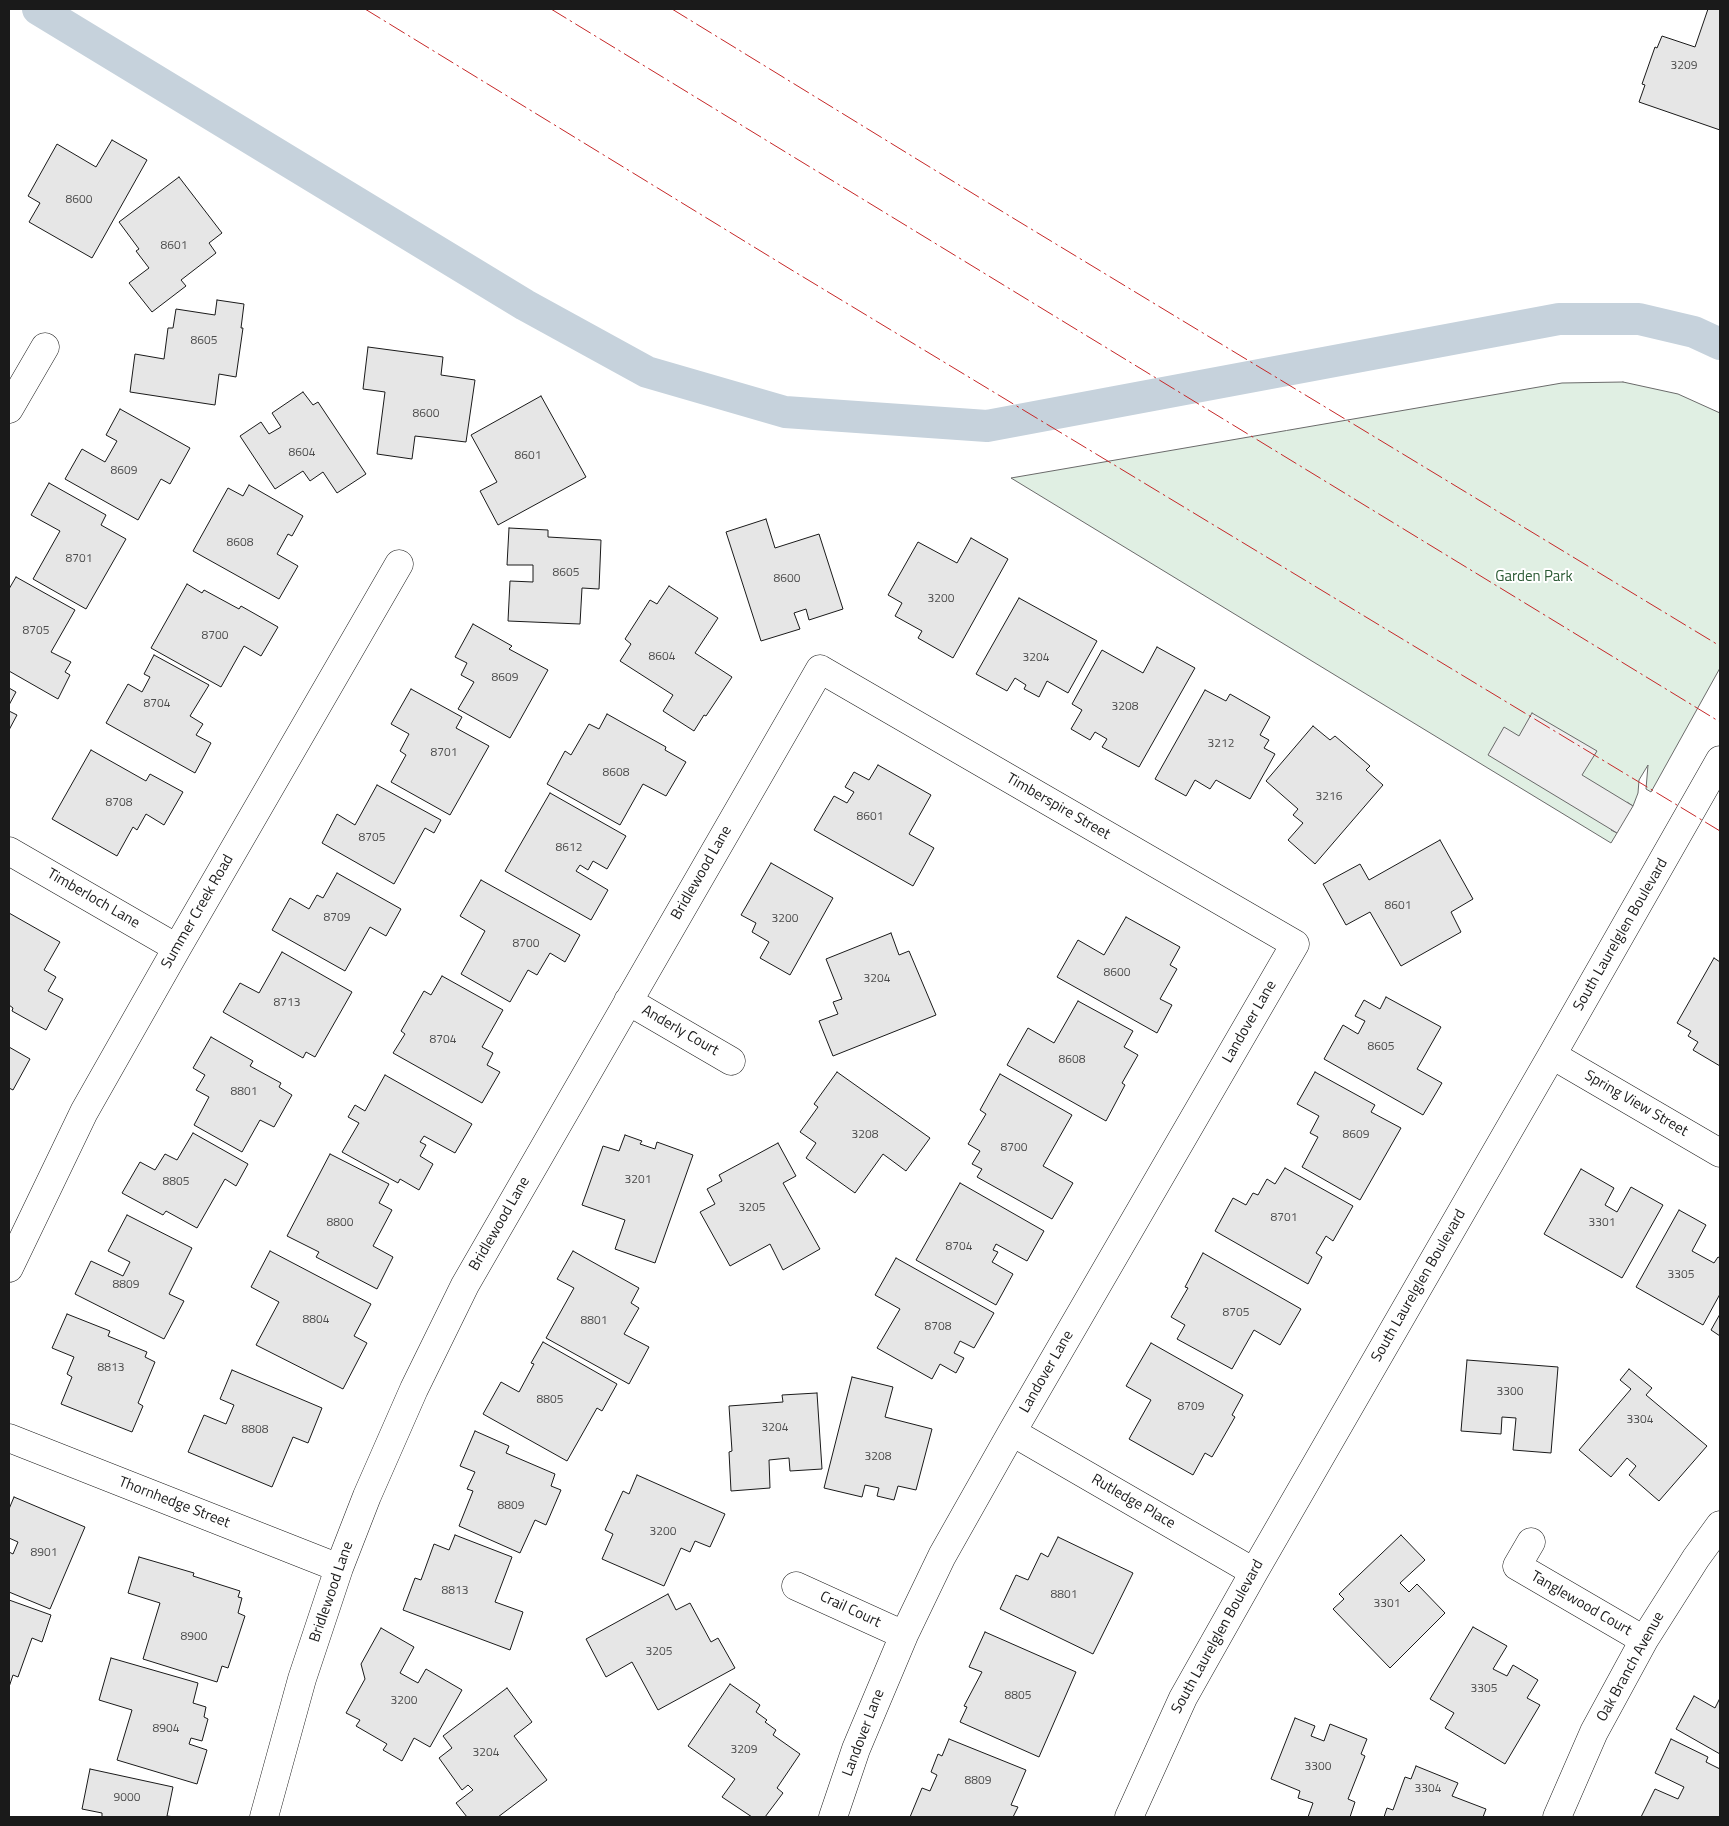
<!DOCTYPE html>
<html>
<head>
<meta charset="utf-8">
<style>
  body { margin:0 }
  #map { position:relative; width:1729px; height:1826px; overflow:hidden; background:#fff; font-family:"Titillium Web",sans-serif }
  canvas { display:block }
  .frame { position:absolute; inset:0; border:10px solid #1a1a1a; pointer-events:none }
</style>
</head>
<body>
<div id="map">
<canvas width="1729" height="1826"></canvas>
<div class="frame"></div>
</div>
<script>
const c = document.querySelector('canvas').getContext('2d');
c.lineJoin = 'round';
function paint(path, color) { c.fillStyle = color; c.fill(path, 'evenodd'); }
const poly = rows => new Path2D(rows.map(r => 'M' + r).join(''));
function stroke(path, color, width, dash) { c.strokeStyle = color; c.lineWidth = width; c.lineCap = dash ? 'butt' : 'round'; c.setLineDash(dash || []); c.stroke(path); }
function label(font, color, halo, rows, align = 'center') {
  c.font = font + ' "Titillium Web",sans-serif'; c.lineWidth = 4; c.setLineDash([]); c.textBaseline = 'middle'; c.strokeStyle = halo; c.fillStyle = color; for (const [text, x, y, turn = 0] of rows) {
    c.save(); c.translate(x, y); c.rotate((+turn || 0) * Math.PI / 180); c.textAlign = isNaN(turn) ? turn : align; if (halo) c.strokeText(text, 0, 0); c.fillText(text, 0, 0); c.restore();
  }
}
const green = poly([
  [1623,382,1678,394,1720,413,1720,668,1651,792,1646,789,1648,765,1639,780,1638,793,1633,806,1627,802,1611,830,1617,833,1611,843,1011,478,1562,383,1623,382]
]);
const parking = poly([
  [1532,713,1597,751,1582,775,1633,806,1617,833,1488,755,1504,727,1519,736,1532,713]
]);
const canal = poly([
  [38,9,525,305,647,372,785,412,987,426,1559,319,1639,319,1694,332,1720,344]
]);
const building = poly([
  [1708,9,1720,9,1720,130,1639,102,1645,85,1642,84,1655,47,1657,48,1662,36,1695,47,1708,9],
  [112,140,147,160,92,258,29,222,40,203,28,196,57,144,96,167,112,140],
  [179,177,222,233,209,243,216,253,181,280,186,286,152,312,129,283,149,268,136,251,139,249,119,222,179,177],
  [217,300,244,304,241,328,243,328,236,377,219,374,215,405,130,392,135,354,164,359,168,328,173,328,176,309,215,315,217,300],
  [368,347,443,357,441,375,475,380,466,442,415,436,412,459,377,454,385,392,363,389,368,347],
  [303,392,313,405,318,402,366,474,337,493,323,472,310,481,303,471,275,489,240,436,261,422,269,434,281,427,272,413,303,392],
  [541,396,586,477,498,525,480,491,497,482,471,435,541,396],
  [120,409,190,448,170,484,161,479,138,520,65,479,82,449,105,462,117,441,106,435,120,409],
  [49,483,106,515,101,525,126,539,86,609,33,579,60,531,31,515,49,483],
  [249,485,303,516,292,536,288,534,277,554,298,566,279,599,193,551,228,488,243,496,249,485],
  [766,519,775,548,819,534,843,609,809,620,806,609,794,613,800,629,761,641,726,532,766,519],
  [509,528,548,530,548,537,601,540,599,589,582,588,580,624,508,621,510,581,533,582,533,565,507,565,509,528],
  [971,538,1008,559,953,658,918,638,922,631,895,616,902,603,888,595,918,542,957,563,971,538],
  [16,577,75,610,51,652,71,662,65,672,70,675,58,699,9,671,9,589,16,577],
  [187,584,202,593,204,590,239,609,241,606,278,627,261,656,244,646,221,687,151,648,187,584],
  [669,586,718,618,695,653,732,677,706,716,704,715,694,731,663,711,673,695,620,661,631,644,625,639,650,600,657,604,669,586],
  [1019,598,1097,641,1068,693,1047,681,1039,697,1024,689,1026,685,1015,678,1007,691,976,674,1019,598],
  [473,624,512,646,509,649,548,670,510,738,458,709,474,682,461,675,467,663,455,657,473,624],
  [1157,647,1195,668,1139,767,1102,747,1107,739,1095,732,1090,740,1071,729,1082,710,1072,704,1102,650,1143,673,1157,647],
  [154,655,209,685,190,716,203,724,196,735,211,743,195,773,106,723,128,684,142,692,150,677,144,674,154,655],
  [9,688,16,692,9,705,9,688],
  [411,689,462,717,456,728,489,746,450,815,391,782,406,755,400,751,409,734,391,724,411,689],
  [1205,690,1226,701,1230,694,1270,717,1260,735,1269,740,1264,748,1275,754,1250,799,1216,780,1210,789,1195,780,1186,796,1155,779,1205,690],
  [9,711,17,715,9,730,9,711],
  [607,714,666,747,665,750,686,762,666,796,643,784,620,825,547,784,565,751,571,755,589,724,599,729,607,714],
  [1313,726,1330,740,1335,736,1370,766,1366,770,1383,785,1315,864,1288,840,1303,823,1293,815,1298,809,1266,781,1313,726],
  [91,750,146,781,150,774,183,792,164,825,146,814,137,830,133,827,117,856,52,819,91,750],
  [878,765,931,795,909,834,934,848,913,886,814,830,834,796,847,803,854,792,845,787,854,772,869,780,878,765],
  [377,785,441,820,434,833,425,828,394,884,322,843,337,814,355,825,377,785],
  [550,793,626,836,607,869,593,861,588,870,580,865,576,871,608,890,591,920,505,871,550,793],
  [1440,840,1473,899,1451,912,1461,932,1401,966,1370,912,1346,925,1323,884,1360,864,1369,880,1440,840],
  [771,863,833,898,790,975,760,958,769,942,752,932,756,923,741,915,771,863],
  [337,873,401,909,386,936,370,927,345,971,272,930,290,898,309,909,317,895,323,898,337,873],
  [481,880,580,935,565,962,550,953,537,975,528,970,510,1002,461,974,485,931,460,916,481,880],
  [9,913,60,942,44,970,56,977,48,991,63,999,46,1030,12,1011,13,1008,9,1005,9,913],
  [1126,917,1180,947,1170,965,1177,969,1160,999,1172,1005,1157,1033,1057,977,1078,940,1104,955,1126,917],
  [891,933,899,955,909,951,936,1015,833,1056,819,1021,838,1014,833,1002,842,999,826,959,891,933],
  [282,952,352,992,315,1057,306,1052,303,1058,223,1012,240,983,259,993,282,952],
  [1714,958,1720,962,1720,1066,1693,1050,1698,1042,1688,1036,1691,1031,1677,1023,1714,958],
  [442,976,503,1010,482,1047,493,1053,487,1065,500,1072,482,1103,393,1053,405,1034,401,1031,424,991,431,995,442,976],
  [1386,997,1441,1027,1417,1069,1442,1083,1423,1115,1324,1059,1343,1025,1358,1034,1365,1021,1355,1016,1364,1000,1380,1009,1386,997],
  [1078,1001,1133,1031,1124,1047,1138,1055,1122,1083,1125,1085,1106,1121,1007,1065,1028,1028,1054,1043,1078,1001],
  [211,1037,253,1061,250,1066,281,1083,279,1087,292,1095,274,1127,260,1120,242,1152,194,1125,209,1097,196,1090,205,1075,193,1068,211,1037],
  [9,1047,30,1059,13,1090,9,1088,9,1047],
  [837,1072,930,1138,906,1171,883,1154,855,1193,806,1158,816,1143,800,1132,818,1107,814,1104,837,1072],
  [1315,1072,1375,1105,1371,1112,1401,1128,1360,1200,1302,1167,1318,1137,1310,1133,1319,1116,1297,1104,1315,1072],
  [1000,1074,1072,1115,1043,1166,1073,1183,1052,1219,977,1177,982,1169,972,1164,980,1151,968,1144,986,1114,980,1110,1000,1074],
  [385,1075,472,1124,455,1153,424,1136,420,1142,426,1145,420,1156,433,1164,419,1190,400,1179,398,1183,342,1152,359,1123,348,1117,355,1105,365,1111,385,1075],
  [193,1133,248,1164,236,1186,225,1179,197,1228,166,1211,163,1215,122,1193,140,1162,155,1170,165,1154,177,1160,193,1133],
  [625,1135,642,1141,640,1144,655,1149,657,1142,693,1155,655,1263,615,1249,625,1220,582,1205,603,1146,619,1151,625,1135],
  [778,1143,796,1176,783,1183,820,1249,783,1270,770,1244,730,1266,700,1212,715,1204,707,1189,722,1181,719,1175,778,1143],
  [330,1154,389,1184,379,1203,392,1210,373,1246,393,1257,377,1289,316,1257,319,1252,287,1236,330,1154],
  [1285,1168,1353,1206,1333,1241,1326,1236,1316,1253,1322,1257,1308,1284,1215,1231,1233,1198,1246,1205,1253,1193,1258,1195,1267,1179,1275,1184,1285,1168],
  [1581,1169,1614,1188,1605,1205,1617,1212,1631,1187,1663,1205,1622,1278,1544,1234,1581,1169],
  [960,1183,1044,1231,1027,1261,996,1244,993,1250,998,1252,992,1262,1013,1274,996,1305,916,1260,960,1183],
  [1679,1210,1706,1225,1692,1251,1714,1263,1718,1257,1720,1258,1720,1294,1703,1325,1636,1287,1679,1210],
  [127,1215,192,1248,169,1294,184,1301,164,1339,75,1294,91,1261,123,1276,130,1262,108,1251,127,1215],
  [270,1251,371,1304,354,1336,367,1343,343,1389,256,1345,279,1302,251,1287,270,1251],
  [573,1251,639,1288,631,1303,639,1308,624,1334,649,1347,629,1384,546,1338,574,1288,557,1279,573,1251],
  [1203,1253,1301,1309,1280,1345,1254,1330,1232,1369,1177,1339,1185,1325,1171,1317,1188,1288,1185,1287,1203,1253],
  [896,1258,994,1313,974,1348,960,1341,954,1353,964,1358,956,1373,940,1364,932,1379,877,1348,900,1309,875,1295,896,1258],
  [67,1314,110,1331,108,1336,147,1352,145,1357,155,1362,138,1403,143,1406,132,1432,61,1404,72,1377,67,1374,74,1357,52,1348,67,1314],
  [1720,1314,1720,1336,1711,1330,1720,1314],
  [543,1342,617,1384,602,1411,597,1408,567,1461,483,1414,501,1382,519,1392,534,1364,531,1363,543,1342],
  [1151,1343,1243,1395,1232,1415,1235,1417,1212,1457,1205,1453,1193,1475,1129,1439,1151,1400,1126,1386,1151,1343],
  [1467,1360,1558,1367,1551,1453,1513,1450,1516,1418,1502,1417,1501,1434,1461,1431,1467,1360],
  [1629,1369,1652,1388,1646,1395,1707,1446,1659,1501,1629,1475,1636,1466,1627,1458,1611,1477,1579,1450,1631,1389,1620,1380,1629,1369],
  [232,1370,322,1408,308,1443,293,1437,272,1487,188,1452,204,1415,226,1424,234,1405,220,1399,232,1370],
  [852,1377,893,1387,885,1417,932,1429,916,1490,898,1486,894,1500,877,1496,879,1488,865,1485,862,1497,824,1488,852,1377],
  [817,1393,822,1469,790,1471,789,1458,769,1460,770,1488,731,1491,729,1452,732,1451,729,1406,783,1402,782,1395,817,1393],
  [475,1431,509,1446,506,1453,555,1474,551,1486,561,1490,546,1525,535,1520,520,1553,459,1526,473,1491,467,1489,475,1472,460,1466,475,1431],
  [637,1475,725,1514,710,1547,695,1541,690,1552,681,1548,664,1586,602,1559,613,1534,605,1530,623,1491,629,1494,637,1475],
  [14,1497,85,1527,50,1609,9,1592,9,1552,13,1554,18,1542,9,1538,9,1509,14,1497],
  [455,1535,512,1557,495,1602,523,1612,510,1650,403,1610,415,1578,421,1580,434,1544,449,1550,455,1535],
  [1401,1535,1425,1560,1400,1583,1409,1592,1417,1584,1445,1613,1390,1668,1333,1609,1344,1599,1339,1594,1401,1535],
  [1058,1537,1133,1573,1093,1654,1000,1609,1016,1575,1028,1580,1041,1553,1048,1557,1058,1537],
  [139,1557,194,1573,193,1576,240,1591,238,1597,242,1598,238,1613,245,1616,228,1668,222,1666,217,1682,143,1659,160,1603,128,1593,139,1557],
  [668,1594,676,1610,690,1603,711,1642,718,1638,735,1668,658,1710,632,1662,606,1677,586,1639,668,1594],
  [9,1600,51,1615,42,1642,32,1638,18,1677,13,1675,9,1687,9,1600],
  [1473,1627,1507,1646,1493,1669,1507,1676,1513,1665,1538,1680,1527,1698,1540,1705,1505,1764,1445,1728,1454,1713,1430,1699,1473,1627],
  [381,1628,414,1647,400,1673,418,1683,426,1669,462,1690,430,1747,414,1738,402,1761,383,1750,387,1744,356,1726,360,1720,346,1713,365,1679,361,1664,381,1628],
  [985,1632,1076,1672,1039,1757,960,1722,967,1707,964,1706,982,1672,969,1667,985,1632],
  [111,1658,198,1683,193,1703,206,1707,204,1717,208,1719,202,1741,191,1738,189,1744,207,1750,197,1784,117,1760,132,1710,99,1700,111,1658],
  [730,1684,760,1705,756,1712,767,1720,765,1722,776,1730,773,1735,800,1754,777,1788,783,1793,765,1817,752,1817,722,1797,735,1779,688,1746,730,1684],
  [507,1688,532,1722,514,1736,547,1780,498,1817,467,1817,456,1803,473,1790,468,1785,462,1790,439,1758,452,1748,443,1736,507,1688],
  [1694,1696,1715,1708,1720,1698,1720,1754,1676,1729,1694,1696],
  [1295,1718,1315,1726,1311,1736,1324,1741,1330,1724,1367,1739,1361,1754,1365,1756,1348,1799,1355,1802,1350,1817,1308,1817,1313,1803,1298,1798,1300,1791,1271,1779,1295,1718],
  [949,1739,1026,1770,1011,1805,1018,1807,1013,1817,910,1817,922,1788,930,1791,937,1775,931,1772,938,1754,942,1756,949,1739],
  [1671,1739,1708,1757,1706,1762,1720,1769,1720,1817,1641,1817,1655,1789,1678,1799,1684,1787,1655,1773,1671,1739],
  [1416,1766,1458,1783,1452,1796,1486,1809,1483,1817,1384,1817,1387,1808,1393,1810,1405,1777,1411,1779,1416,1766],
  [90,1769,173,1787,167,1816,175,1817,102,1817,102,1813,82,1809,90,1769]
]);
const minor = poly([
  [9,409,45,347],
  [9,851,177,948],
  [628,1001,731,1061],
  [1552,1055,1720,1153],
  [9,1268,84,1112,177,948,399,564],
  [1012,1432,1254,1572],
  [9,1438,339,1568],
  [1531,1542,1517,1566,1644,1640],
  [796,1586,904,1635],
  [264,1817,302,1679,339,1568,367,1496,414,1389,465,1285,820,669,1295,944,1012,1432,942,1556,904,1635,856,1749,833,1817],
  [1129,1817,1183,1698,1254,1572,1552,1055,1720,760],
  [1557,1817,1594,1732,1644,1640,1696,1558,1720,1525]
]);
const power = poly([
  [365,9,790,269,1720,831],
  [551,9,1720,722],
  [672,9,1008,215,1720,646]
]);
const numberNames = [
  ["3209",1684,66],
  ["8600",79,200],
  ["8601",174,246],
  ["8605",204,341],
  ["8600",426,414],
  ["8604",302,453],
  ["8601",528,456],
  ["8609",124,471],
  ["8608",240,543],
  ["8701",79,559],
  ["8605",566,573],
  ["8600",787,579],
  ["3200",941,599],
  ["8705",36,631],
  ["8700",215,636],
  ["8604",662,657],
  ["3204",1036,658],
  ["8609",505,678],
  ["8704",157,704],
  ["3208",1125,707],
  ["3212",1221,744],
  ["8701",444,753],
  ["8608",616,773],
  ["3216",1329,797],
  ["8708",119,803],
  ["8601",870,817],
  ["8705",372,838],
  ["8612",569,848],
  ["8601",1398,906],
  ["8709",337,918],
  ["3200",785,919],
  ["8700",526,944],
  ["8600",1117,973],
  ["3204",877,979],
  ["8713",287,1003],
  ["8704",443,1040],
  ["8605",1381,1047],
  ["8608",1072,1060],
  ["8801",244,1092],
  ["3208",865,1135],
  ["8609",1356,1135],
  ["8700",1014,1148],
  ["3201",638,1180],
  ["8805",176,1182],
  ["3205",752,1208],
  ["8701",1284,1218],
  ["8800",340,1223],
  ["3301",1602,1223],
  ["8704",959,1247],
  ["3305",1681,1275],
  ["8809",126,1285],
  ["8705",1236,1313],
  ["8804",316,1320],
  ["8801",594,1321],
  ["8708",938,1327],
  ["8813",111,1368],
  ["3300",1510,1392],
  ["8805",550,1400],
  ["8709",1191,1407],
  ["3304",1640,1420],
  ["3204",775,1428],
  ["8808",255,1430],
  ["3208",878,1457],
  ["8809",511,1506],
  ["3200",663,1532],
  ["8901",44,1553],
  ["8813",455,1591],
  ["8801",1064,1595],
  ["3301",1387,1604],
  ["8900",194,1637],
  ["3205",659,1652],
  ["3305",1484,1689],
  ["8805",1018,1696],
  ["3200",404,1701],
  ["8904",166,1729],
  ["3209",744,1750],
  ["3204",486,1753],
  ["3300",1318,1767],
  ["8809",978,1781],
  ["3304",1428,1789],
  ["9000",127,1798]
];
const parkNames = [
  ["Garden Park",1534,577]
];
const streetNames = [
  ["Timberspire Street",1058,807,30],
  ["Bridlewood Lane",702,873,-60],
  ["Timberloch Lane",93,899,30],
  ["Summer Creek Road",198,912,-60],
  ["South Laurelglen Boulevard",1621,935,-60],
  ["Landover Lane",1250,1022,-60],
  ["Anderly Court",680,1031,30],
  ["Spring View Street",1636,1104,30],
  ["Bridlewood Lane",500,1224,-60],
  ["South Laurelglen Boulevard",1419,1286,-60],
  ["Landover Lane",1047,1372,-60],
  ["Rutledge Place",1133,1502,30],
  ["Thornhedge Street",174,1503,21],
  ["Bridlewood Lane",332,1592,-71],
  ["Tanglewood Court",1581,1604,30],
  ["Crail Court",850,1610,25],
  ["South Laurelglen Boulevard",1218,1637,-61],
  ["Oak Branch Avenue",1631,1667,-61],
  ["Landover Lane",864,1733,-69]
];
paint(green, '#e0efe3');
stroke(green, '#6a6a6a', 1);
paint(parking, '#ededed');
stroke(parking, '#6a6a6a', 1);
stroke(canal, '#c6d2dc', 32);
paint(building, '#e6e6e6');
stroke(building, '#1a1a1a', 1);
stroke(minor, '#1a1a1a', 29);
stroke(minor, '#fff', 28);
stroke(power, '#c62828', 1, [18, 4, 2.5, 4]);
label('12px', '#4d4d4d', null, numberNames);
label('15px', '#2b5a34', '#fff', parkNames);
label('15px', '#1a1a1a', '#fff', streetNames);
</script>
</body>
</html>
